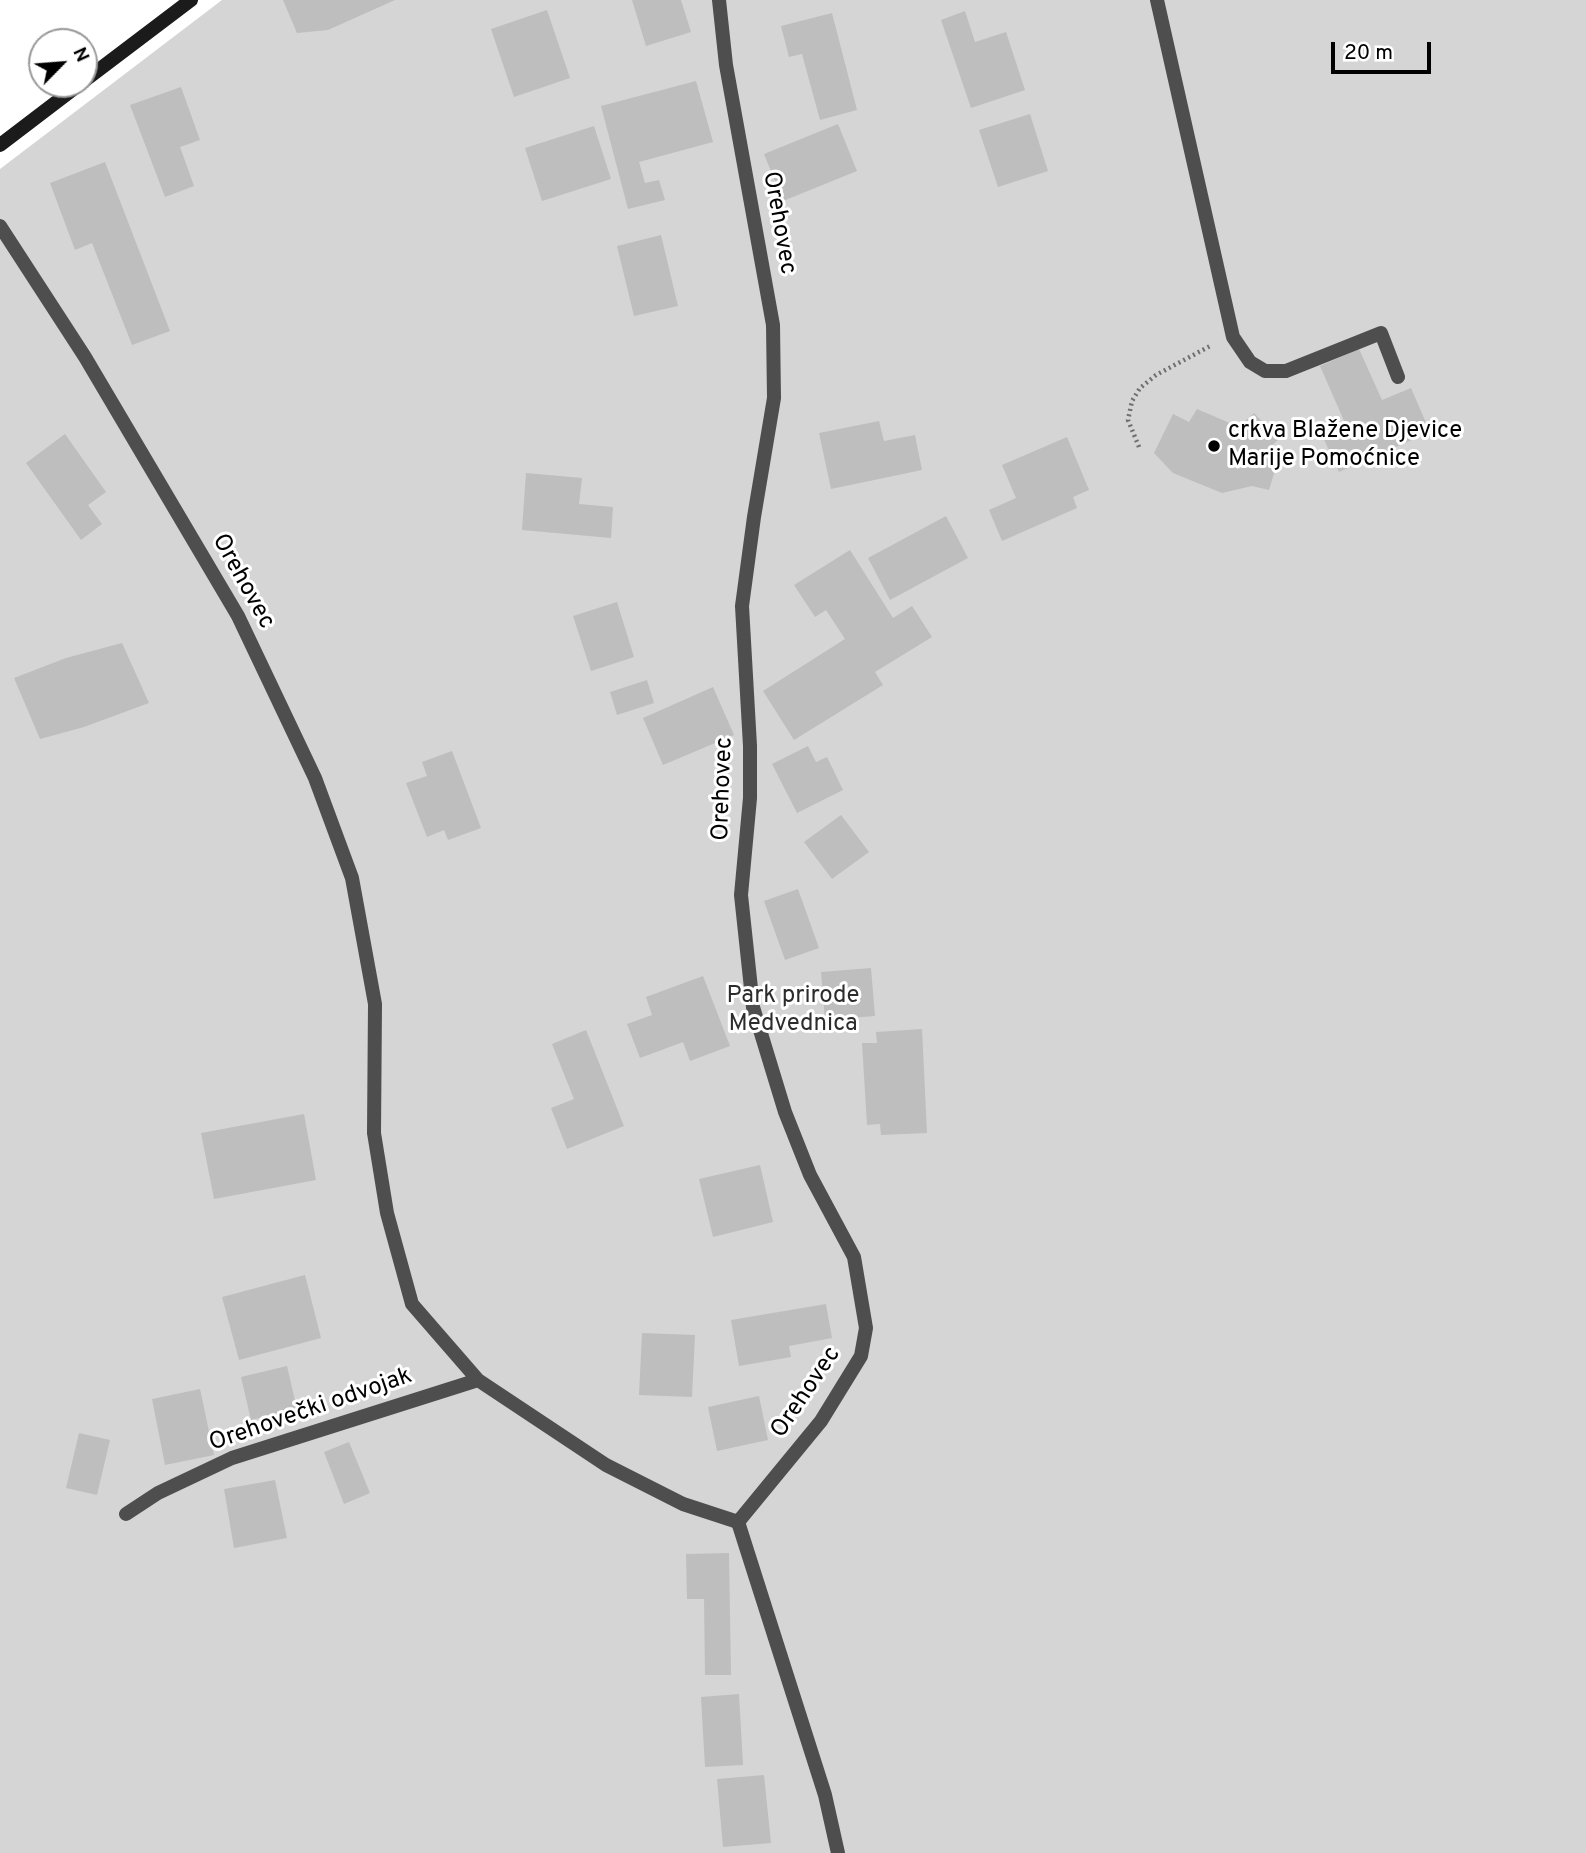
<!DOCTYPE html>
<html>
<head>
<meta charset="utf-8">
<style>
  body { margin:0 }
  #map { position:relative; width:1586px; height:1853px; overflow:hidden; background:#fff; font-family:Overpass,sans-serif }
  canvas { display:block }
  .north { position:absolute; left:28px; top:28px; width:70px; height:70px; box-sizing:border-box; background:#fff; border:2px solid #999; border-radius:50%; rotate:65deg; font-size:19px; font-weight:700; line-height:28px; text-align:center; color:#000 }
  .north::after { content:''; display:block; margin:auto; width:24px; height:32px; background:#000; clip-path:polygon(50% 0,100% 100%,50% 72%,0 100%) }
  .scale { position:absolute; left:1331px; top:42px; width:100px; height:32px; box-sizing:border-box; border:4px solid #000; border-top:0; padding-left:9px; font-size:21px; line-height:24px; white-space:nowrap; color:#000; -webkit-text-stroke:5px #fff; paint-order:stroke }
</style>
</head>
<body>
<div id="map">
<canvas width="1586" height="1853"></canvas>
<div class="north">N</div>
<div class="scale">20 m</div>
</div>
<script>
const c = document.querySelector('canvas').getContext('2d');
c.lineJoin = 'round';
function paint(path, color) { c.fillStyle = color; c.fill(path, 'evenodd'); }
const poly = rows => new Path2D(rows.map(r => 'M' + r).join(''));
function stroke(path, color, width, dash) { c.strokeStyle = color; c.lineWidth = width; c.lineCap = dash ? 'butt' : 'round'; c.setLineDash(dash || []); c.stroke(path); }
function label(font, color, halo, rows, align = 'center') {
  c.font = font + ' Overpass,sans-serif'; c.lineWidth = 6; c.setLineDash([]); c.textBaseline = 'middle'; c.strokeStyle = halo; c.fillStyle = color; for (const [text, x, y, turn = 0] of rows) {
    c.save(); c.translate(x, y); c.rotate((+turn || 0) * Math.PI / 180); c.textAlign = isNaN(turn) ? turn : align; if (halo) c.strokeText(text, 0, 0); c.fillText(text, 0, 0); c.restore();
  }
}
const green = poly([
  [222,0,1586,0,1586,1853,0,1853,0,169]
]);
const building = poly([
  [283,0,395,0,328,30,297,33],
  [632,0,681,0,691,32,646,46],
  [547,10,570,78,514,97,491,29],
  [965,11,975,42,1006,32,1025,90,971,108,941,20],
  [832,13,857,110,820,120,802,54,789,57,781,26],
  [696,81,713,142,639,162,645,183,659,180,665,200,628,209,601,106],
  [181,87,200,140,180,147,194,186,165,197,130,105],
  [1030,114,1048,171,998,187,979,130],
  [838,124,857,171,783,201,764,154],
  [594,126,611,179,542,201,525,148],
  [105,162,170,331,132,345,92,243,75,250,50,183],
  [661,235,678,306,634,316,617,246],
  [1359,349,1382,400,1411,388,1430,432,1339,472,1321,433,1345,423,1320,366],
  [1197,409,1239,427,1254,413,1279,439,1264,453,1278,460,1269,490,1252,486,1222,493,1173,473,1154,453,1173,414,1189,422],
  [879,421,884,441,915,435,922,470,831,489,819,433],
  [65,434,106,492,88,505,102,524,81,540,26,463],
  [1067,437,1089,490,1073,497,1077,508,1002,541,989,510,1016,498,1002,465],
  [526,473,582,478,579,504,613,507,611,538,522,530],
  [946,516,968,558,890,600,868,558],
  [850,550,893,618,912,606,932,637,875,672,883,685,794,740,763,691,845,639,826,610,815,617,794,585],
  [617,602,634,657,591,671,573,616],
  [122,643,149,703,84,727,40,739,14,678,66,658],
  [647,680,654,703,617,715,610,692],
  [713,687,734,735,663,765,643,718],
  [808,746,816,762,827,757,843,790,797,813,772,764],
  [452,751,481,828,448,840,444,830,427,837,406,783,427,776,422,762],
  [841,815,869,852,832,879,804,842],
  [798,889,819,948,785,960,764,901],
  [871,968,875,1016,825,1020,821,972],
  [703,976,730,1046,690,1061,683,1042,640,1058,627,1024,652,1015,646,997],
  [922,1029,927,1133,881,1135,880,1124,867,1125,862,1043,877,1043,876,1032],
  [586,1030,624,1126,567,1149,551,1108,574,1099,552,1044],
  [304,1114,316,1180,214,1199,201,1133],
  [760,1165,773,1222,713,1237,699,1179],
  [305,1275,321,1338,239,1360,222,1297],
  [826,1304,832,1338,789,1346,791,1357,739,1366,731,1320],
  [642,1333,695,1335,692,1397,639,1395],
  [287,1366,297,1409,251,1420,241,1377],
  [200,1389,214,1455,165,1465,152,1399],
  [759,1396,768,1440,717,1451,708,1407],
  [79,1433,110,1440,97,1495,66,1488],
  [349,1442,370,1493,344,1504,324,1452],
  [275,1480,287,1538,234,1548,224,1489],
  [729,1553,731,1675,705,1675,704,1599,687,1599,686,1554],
  [739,1694,743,1765,705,1767,701,1697],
  [764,1775,771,1843,723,1847,717,1779]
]);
const path = poly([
  [1139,447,1128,420,1132,401,1140,388,1156,375,1212,345]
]);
const lane = poly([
  [1157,0,1233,337,1250,362,1265,371,1286,371,1381,333,1398,377],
  [738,1522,825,1795,838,1853]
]);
const street = poly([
  [0,226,85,357,238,616,315,778,352,878,375,1004,374,1133,387,1213,412,1304,478,1380,606,1465,683,1504,738,1522,821,1421,861,1356,866,1328,854,1257,810,1175,785,1112,753,1007,741,895,750,798,750,746,742,606,754,517,774,398,773,325,726,65,719,0],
  [126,1514,158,1493,232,1458,478,1380]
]);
const secondary = poly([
  [84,81,191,0],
  [0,145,80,84]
]);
const markers = [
  [1214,446,7,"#000"]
];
const streetNames = [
  ["Orehovec",778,223,80],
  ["Orehovec",242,582,61],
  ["Orehovec",724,789,-88],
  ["Orehovec",807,1393,-56],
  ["Orehovečki odvojak",311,1411,-19]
];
const poiNames = [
  ["crkva Blažene Djevice",1228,432],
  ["Marije Pomoćnice",1228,460]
];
const parkNames = [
  ["Park prirode",793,997],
  ["Medvednica",793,1025]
];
paint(green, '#d5d5d5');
paint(building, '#bebebe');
stroke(path, '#707070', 4.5, [2, 3.5]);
stroke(lane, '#4e4e4e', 14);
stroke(street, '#4e4e4e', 14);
stroke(secondary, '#1b1b1b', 14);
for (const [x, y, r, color] of markers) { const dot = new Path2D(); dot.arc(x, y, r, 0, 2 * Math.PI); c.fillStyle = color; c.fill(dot); stroke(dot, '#fff', 2.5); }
label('24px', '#000', '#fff', streetNames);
label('24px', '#000', '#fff', poiNames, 'left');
label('24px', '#2c2c2c', '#fff', parkNames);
</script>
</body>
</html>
